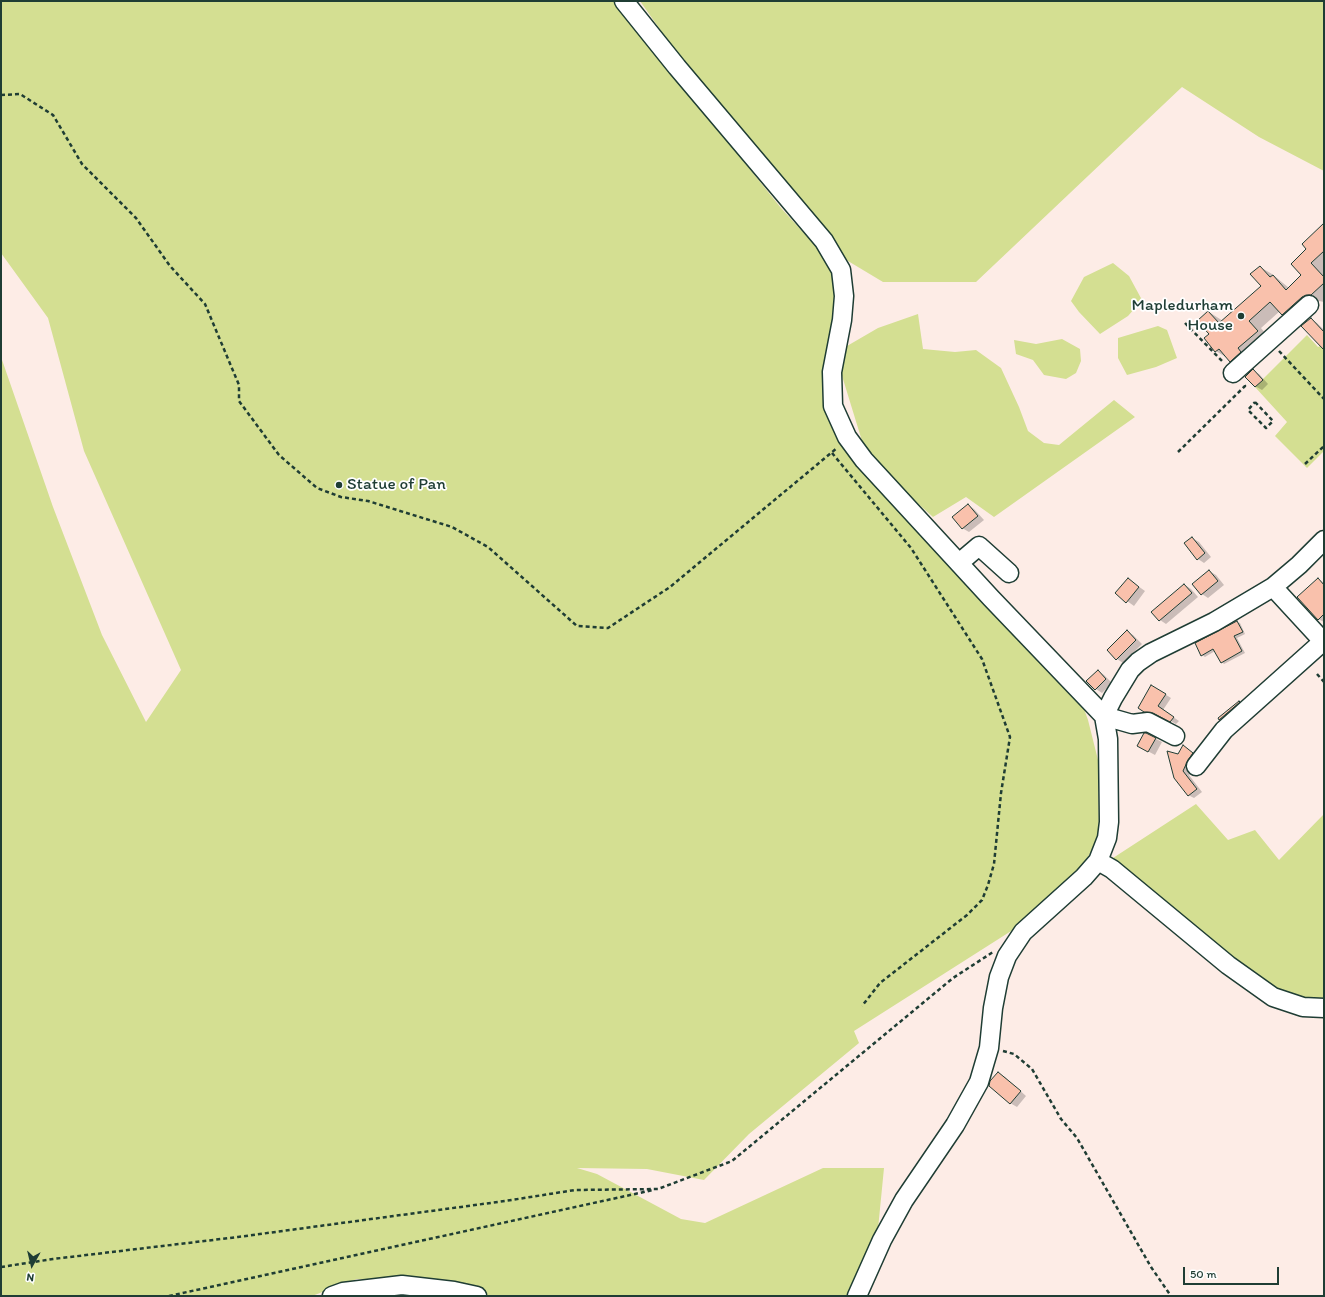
<!DOCTYPE html>
<html>
<head>
<meta charset="utf-8">
<style>
  body { margin:0 }
  #map { position:relative; width:1325px; height:1297px; overflow:hidden; background:#fdece6; font-family:Itim,sans-serif }
  canvas { display:block }
  .frame { position:absolute; inset:0; border:2px solid #1f3d34; pointer-events:none }
  .north { position:absolute; left:12px; top:1245px; width:40px; height:40px; -webkit-text-stroke:3px #fff; paint-order:stroke; rotate:188deg; font-size:11px; font-weight:700; line-height:16px; text-align:center; color:#1f3d34 }
  .north::after { content:''; display:block; margin:auto; width:14px; height:18px; background:#1f3d34; clip-path:polygon(50% 0,100% 100%,50% 72%,0 100%) }
  .scale { position:absolute; left:1183px; top:1267px; width:96px; height:18px; box-sizing:border-box; border:2px solid #1f3d34; border-top:0; padding-left:5px; font-size:12px; line-height:14px; white-space:nowrap; color:#1f3d34; -webkit-text-stroke:3px #fff; paint-order:stroke }
</style>
</head>
<body>
<div id="map">
<canvas width="1325" height="1297"></canvas>
<div class="frame"></div>
<div class="north">N</div>
<div class="scale">50 m</div>
</div>
<script>
const c = document.querySelector('canvas').getContext('2d');
c.lineJoin = 'round';
function paint(path, color) { c.fillStyle = color; c.fill(path, 'evenodd'); }
const poly = rows => new Path2D(rows.map(r => 'M' + r).join(''));
function stroke(path, color, width, dash) { c.strokeStyle = color; c.lineWidth = width; c.lineCap = dash ? 'butt' : 'round'; c.setLineDash(dash || []); c.stroke(path); }
function label(font, color, halo, rows, align = 'center') {
  c.font = font + ' Itim,sans-serif'; c.lineWidth = 3.5; c.setLineDash([]); c.textBaseline = 'middle'; c.strokeStyle = halo; c.fillStyle = color; for (const [text, x, y, turn = 0] of rows) {
    c.save(); c.translate(x, y); c.rotate((+turn || 0) * Math.PI / 180); c.textAlign = isNaN(turn) ? turn : align; if (halo) c.strokeText(text, 0, 0); c.fillText(text, 0, 0); c.restore();
  }
}
const green = poly([
  [1,1,615,1,781,208,832,264,838,294,840,437,1080,698,1088,720,1098,760,1099,840,1079,870,1019,926,854,1031,859,1043,749,1134,704,1180,647,1169,577,1168,597,1174,681,1219,705,1223,823,1168,884,1168,878,1229,851,1296,489,1296,475,1289,357,1279,312,1296,1,1296,1,357,53,507,102,635,146,722,181,670,84,451,48,318,1,253],
  [640,1,1324,1,1324,171,1259,137,1182,87,976,282,883,282,848,261,807,216,687,68],
  [1113,263,1129,276,1142,300,1128,316,1100,334,1079,312,1071,301,1084,277],
  [918,314,923,349,955,352,976,350,1001,368,1019,407,1028,431,1044,443,1059,445,1114,400,1135,417,994,517,966,497,933,517,888,477,866,454,839,366,847,346,878,328],
  [1158,326,1167,330,1177,358,1156,367,1127,375,1118,358,1118,338],
  [1307,335,1318,347,1324,344,1324,451,1307,468,1275,436,1287,422,1255,387],
  [1062,339,1080,349,1081,361,1076,373,1066,379,1044,375,1033,360,1016,354,1014,340,1036,344],
  [1196,804,1228,840,1255,830,1279,860,1324,814,1324,1005,1285,995,1244,972,1113,858]
]);
const shadow = poly([
  [1324,225,1324,302,1319,301,1315,304,1295,322,1280,311,1261,328,1270,339,1243,368,1216,351,1210,334,1209,312,1223,321,1263,286,1260,267,1272,274,1289,288,1303,275,1308,249],
  [1311,319,1317,323,1324,330,1324,346],
  [1253,371,1259,374,1268,384,1262,390,1255,386],
  [968,505,974,509,984,520,969,532,962,528],
  [1192,538,1199,542,1211,557,1204,563,1198,559],
  [1209,571,1216,575,1224,585,1208,598,1202,594],
  [1128,579,1145,591,1134,606,1116,593],
  [1318,579,1324,583,1324,622,1318,619],
  [1185,585,1191,589,1198,597,1166,624,1160,620],
  [1237,622,1240,623,1245,634,1237,638,1245,653,1224,664,1222,662,1215,651,1205,657,1202,655],
  [1127,632,1133,635,1142,644,1123,663,1117,659],
  [1098,671,1104,675,1112,683,1102,693,1096,689],
  [1152,686,1171,698,1163,710,1179,721,1176,724,1160,715,1151,715,1139,708],
  [1239,702,1246,706,1227,723,1220,719,1219,718],
  [1146,734,1162,742,1155,755,1138,746],
  [1189,750,1198,757,1193,763,1189,775,1202,792,1194,798,1188,795,1179,755],
  [998,1073,1005,1077,1026,1096,1017,1107,1010,1103]
]);
const building = poly([
  [1324,223,1324,251,1311,263,1324,277,1324,283,1311,295,1306,295,1302,297,1282,315,1270,302,1249,321,1258,331,1238,348,1241,352,1230,362,1219,349,1215,352,1204,338,1209,334,1197,321,1208,311,1219,323,1261,286,1250,274,1260,266,1270,277,1273,275,1286,290,1301,275,1291,264,1306,249,1302,244,1324,223],
  [1311,318,1324,332,1324,350,1301,326,1311,318],
  [1253,369,1263,380,1255,387,1245,377,1253,369],
  [968,504,978,516,962,529,952,517,968,504],
  [1192,537,1205,553,1197,560,1184,543,1192,537],
  [1209,570,1218,581,1201,595,1192,584,1209,570],
  [1128,578,1139,587,1126,603,1115,593,1128,578],
  [1318,578,1324,585,1324,614,1318,620,1297,597,1318,578],
  [1184,584,1192,593,1159,621,1151,612,1184,584],
  [1237,621,1243,632,1234,636,1242,651,1221,663,1213,649,1201,656,1195,643,1237,621],
  [1127,630,1136,640,1116,660,1107,650,1127,630],
  [1098,670,1106,679,1095,690,1086,681,1098,670],
  [1151,685,1166,694,1158,706,1174,717,1170,722,1153,713,1144,712,1138,708,1151,685],
  [1239,701,1240,702,1219,720,1218,718,1239,701],
  [1144,733,1146,733,1156,738,1148,752,1137,746,1144,733],
  [1183,745,1193,753,1188,760,1183,771,1197,789,1188,796,1174,778,1167,751,1178,754,1183,745],
  [998,1072,1021,1091,1010,1104,989,1086,990,1081,998,1072]
]);
const path = poly([
  [1,95,20,94,53,115,82,164,136,218,170,266,205,304,239,385,239,401,279,455,317,488,341,497,368,501,452,527,488,547,577,626,608,628,670,587,837,448],
  [1185,323,1223,362],
  [1279,351,1324,399],
  [1255,402,1273,421,1266,428,1248,410,1255,402],
  [1178,452,1245,386,1243,383],
  [832,453,911,548,982,659,1010,737,1001,793,994,864,988,885,982,900,967,915,880,983,862,1006],
  [1305,464,1324,446],
  [1317,674,1324,682],
  [1003,1051,1014,1054,1032,1069,1061,1119,1077,1138,1151,1267,1171,1296],
  [1,1267,53,1259,238,1237,505,1201,575,1190,658,1189,732,1161,953,978,993,952],
  [169,1296,653,1190]
]);
const minor = poly([
  [624,1,677,67,824,241,841,270,844,296,842,320,832,372,833,406,847,437,864,460,991,598,1104,716,1132,724,1148,722,1175,736],
  [1233,373,1309,305],
  [959,563,979,546,1009,573],
  [1196,766,1224,730,1319,645,1320,638,1273,587],
  [1098,861,1112,869,1228,965,1273,997,1303,1007,1324,1008],
  [332,1296,343,1292,402,1285,454,1291,477,1296],
  [857,1296,882,1240,904,1200,955,1125,979,1082,989,1048,993,1008,999,977,1007,956,1023,932,1084,877,1098,861,1107,838,1109,822,1108,739,1104,716,1113,698,1130,670,1138,662,1151,653,1214,622,1273,587,1299,565,1324,540]
]);
const markers = [
  [1241,316,4,"#1f3d34"],
  [339,485,4,"#1f3d34"]
];
const poiNames = [
  ["Mapledurham",1233,306],
  ["House",1233,326],
  ["Statue of Pan",347,485,"left"]
];
paint(green, '#d4df92');
paint(shadow, '#0003');
paint(building, '#f9c1ac');
stroke(building, '#1f3d34', 1);
stroke(minor, '#1f3d34', 21);
stroke(path, '#1f3d34', 2.5, [4, 3]);
stroke(minor, '#fff', 18);
for (const [x, y, r, color] of markers) { const dot = new Path2D(); dot.arc(x, y, r, 0, 2 * Math.PI); c.fillStyle = color; c.fill(dot); stroke(dot, '#fff', 1.5); }
label('17px', '#1f3d34', '#fff', poiNames, 'right');
</script>
</body>
</html>
